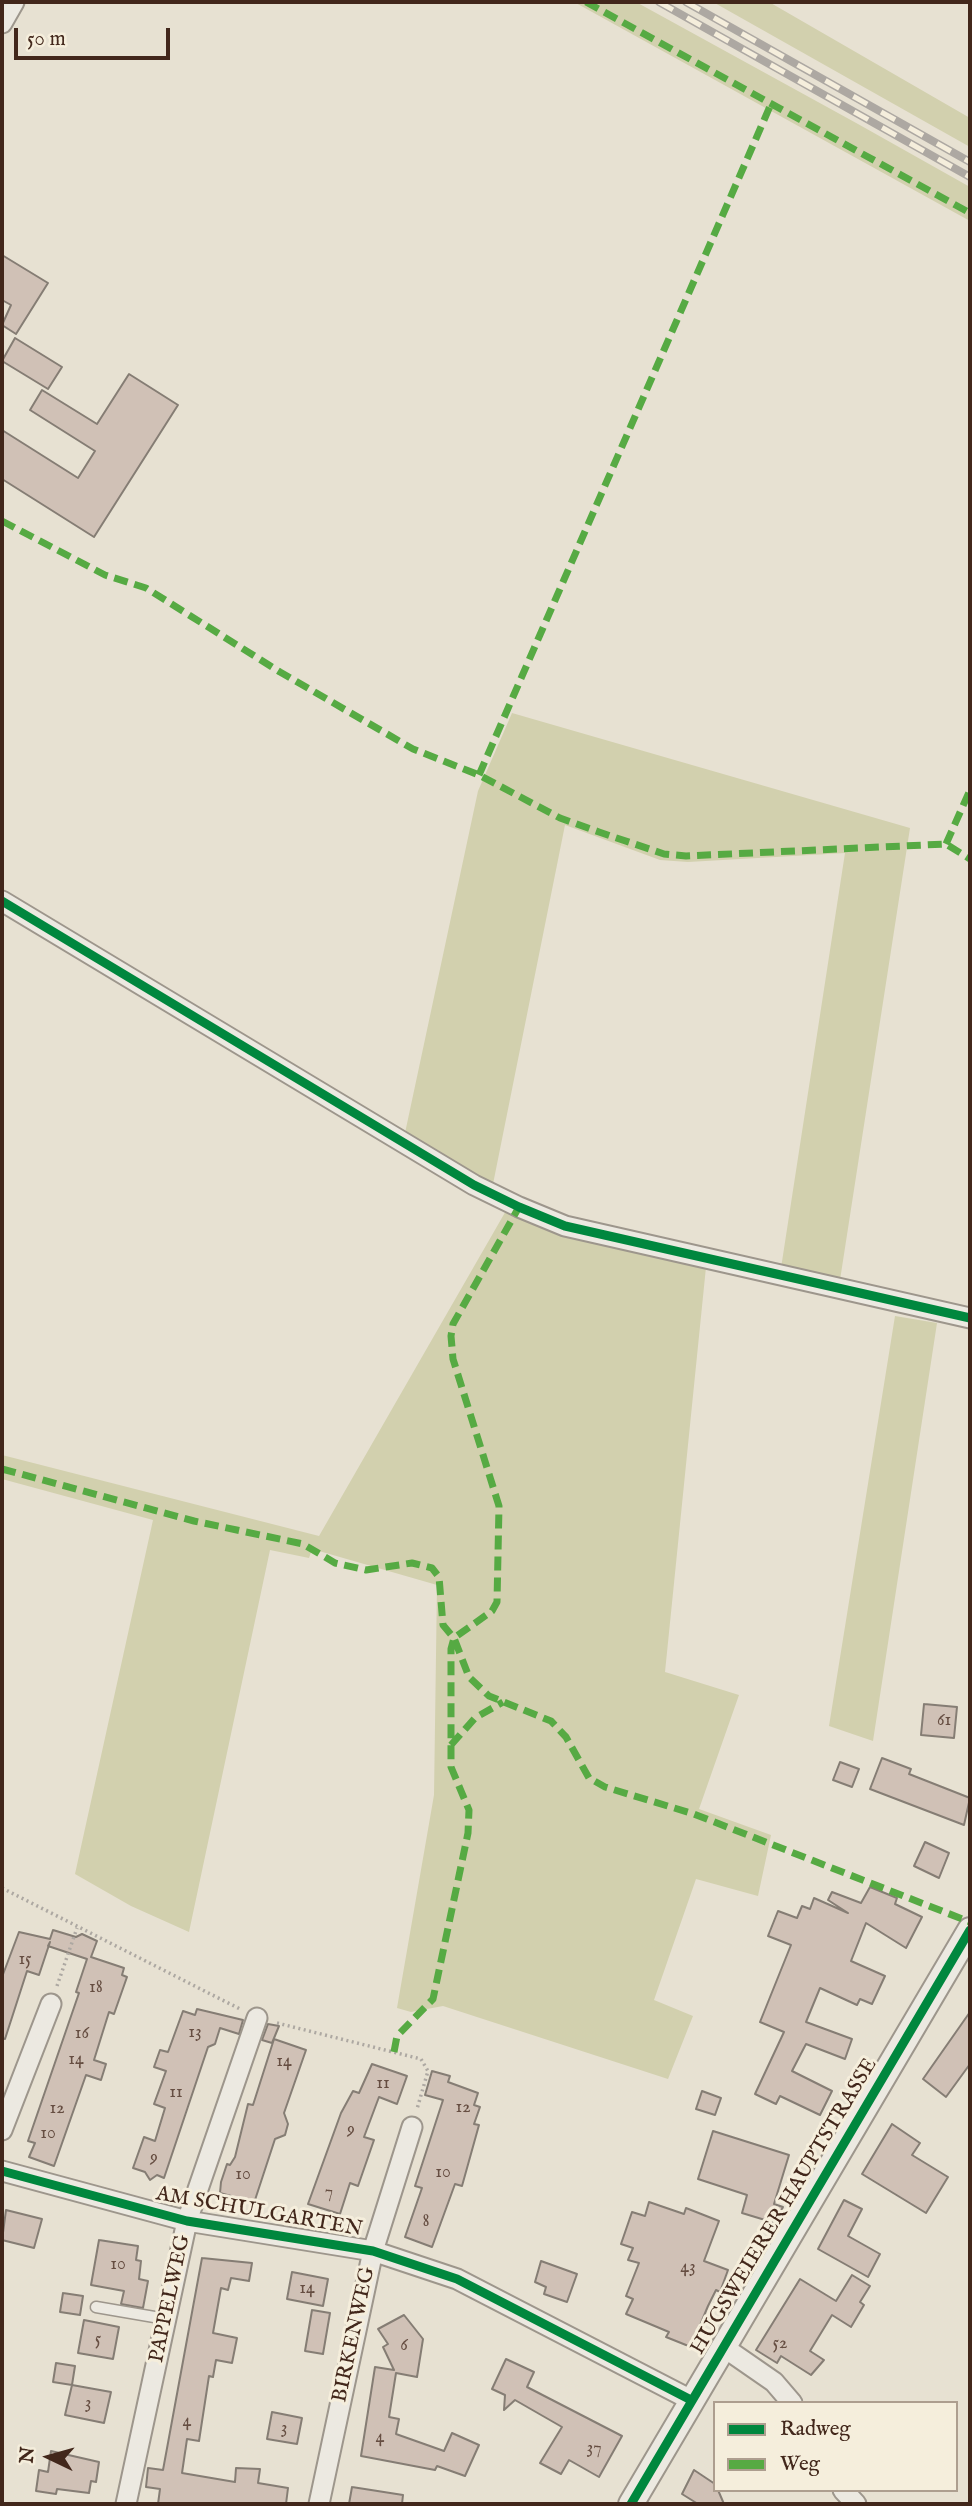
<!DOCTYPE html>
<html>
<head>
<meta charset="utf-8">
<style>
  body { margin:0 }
  #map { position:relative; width:972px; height:2506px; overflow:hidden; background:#e7e1d2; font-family:"IM FELL English",serif }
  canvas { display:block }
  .frame { position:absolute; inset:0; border:4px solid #42271b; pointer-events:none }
  .legend { position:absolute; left:713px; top:2401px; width:245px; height:91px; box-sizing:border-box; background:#f5eedc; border:2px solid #ad9e8f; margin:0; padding:9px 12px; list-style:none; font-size:21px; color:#42271b }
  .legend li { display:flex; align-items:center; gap:14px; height:35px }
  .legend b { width:35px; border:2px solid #ad9e8f }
  .north { position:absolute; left:14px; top:2422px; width:70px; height:70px; -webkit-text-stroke:5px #f5eedc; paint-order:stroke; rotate:275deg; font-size:19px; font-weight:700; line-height:28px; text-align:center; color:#42271b }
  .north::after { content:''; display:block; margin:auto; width:24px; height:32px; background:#42271b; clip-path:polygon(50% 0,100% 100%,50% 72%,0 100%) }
  .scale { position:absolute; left:14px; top:28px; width:156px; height:32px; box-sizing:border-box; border:4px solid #42271b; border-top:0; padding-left:9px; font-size:21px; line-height:24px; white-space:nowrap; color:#42271b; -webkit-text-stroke:5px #f5eedc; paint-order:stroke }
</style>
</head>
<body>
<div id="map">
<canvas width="972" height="2506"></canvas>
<div class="frame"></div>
<ul class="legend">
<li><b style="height:9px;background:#00873e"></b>Radweg</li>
<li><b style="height:9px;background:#56aa43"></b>Weg</li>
</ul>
<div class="north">N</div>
<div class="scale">50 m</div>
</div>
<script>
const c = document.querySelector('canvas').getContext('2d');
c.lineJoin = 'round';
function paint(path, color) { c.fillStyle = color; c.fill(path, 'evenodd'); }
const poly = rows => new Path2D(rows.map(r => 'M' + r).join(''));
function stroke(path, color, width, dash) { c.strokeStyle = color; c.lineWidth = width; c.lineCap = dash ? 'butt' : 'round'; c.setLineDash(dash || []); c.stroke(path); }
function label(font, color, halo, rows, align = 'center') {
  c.font = font + ' "IM FELL English",serif'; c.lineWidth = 6; c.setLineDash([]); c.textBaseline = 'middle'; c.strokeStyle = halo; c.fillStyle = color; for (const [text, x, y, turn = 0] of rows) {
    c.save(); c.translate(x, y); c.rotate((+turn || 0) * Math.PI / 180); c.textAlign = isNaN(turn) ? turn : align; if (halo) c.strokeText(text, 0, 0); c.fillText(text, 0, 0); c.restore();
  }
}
const green = poly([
  [574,2,636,2,858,124,970,187,970,221],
  [713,2,769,2,970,118,970,147],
  [512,713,910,828,840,1280,781,1268,845,853,688,862,660,860,565,825,493,1184,405,1133,478,791],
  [507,1209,706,1267,665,1672,739,1695,699,1809,771,1835,758,1896,696,1879,654,2000,693,2016,668,2079,443,2006,411,2012,397,2008,434,1795,437,1585,312,1549,309,1558,270,1550,189,1932,131,1906,75,1874,153,1520,2,1479,2,1455,319,1536],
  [895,1316,937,1323,873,1741,829,1726]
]);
const building = poly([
  [2,255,48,283,16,334,2,325,11,305,2,300,2,255],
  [15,338,62,367,48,389,2,361,15,338],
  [129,374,178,405,94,537,2,479,2,430,78,478,95,451,30,410,42,390,97,424,129,374],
  [924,1704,957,1707,954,1738,921,1735,924,1704],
  [882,1758,911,1769,909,1774,970,1798,964,1825,870,1789,882,1758],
  [840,1762,859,1769,852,1787,833,1780,840,1762],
  [925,1842,949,1853,939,1878,914,1866,925,1842],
  [870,1887,897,1898,895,1904,922,1917,906,1948,866,1923,851,1961,885,1976,872,2004,860,1999,857,2005,820,1988,806,2022,852,2039,845,2059,806,2044,792,2071,832,2091,820,2115,780,2096,776,2104,755,2094,784,2032,760,2022,791,1945,768,1936,778,1911,797,1918,802,1906,810,1909,814,1898,848,1913,828,1900,832,1892,861,1903,870,1887],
  [53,1930,76,1937,82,1934,97,1941,91,1957,124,1968,122,1975,127,1977,114,2014,109,2012,94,2060,106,2064,101,2080,86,2075,54,2166,29,2157,35,2143,28,2141,79,1993,76,1992,87,1959,48,1946,50,1942,39,1975,27,1971,5,2039,2,2038,2,1977,19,1932,50,1939,53,1930],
  [197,2009,243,2020,239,2034,220,2028,215,2044,208,2047,164,2178,157,2175,150,2180,145,2172,133,2168,144,2137,155,2141,165,2108,154,2104,166,2071,154,2067,160,2050,168,2052,183,2011,195,2015,197,2009],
  [970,2012,970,2064,946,2097,923,2079,970,2012],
  [268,2024,279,2026,272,2043,262,2040,268,2024],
  [274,2039,306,2050,284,2113,288,2124,285,2135,275,2139,254,2203,243,2200,236,2203,231,2196,220,2193,221,2182,227,2164,230,2165,235,2157,248,2104,253,2105,274,2039],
  [372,2064,407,2076,397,2104,379,2097,364,2137,374,2140,358,2186,350,2183,340,2214,308,2204,341,2113,353,2091,359,2093,372,2064],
  [432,2071,450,2076,448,2082,478,2093,474,2105,480,2107,474,2124,479,2125,462,2186,455,2184,432,2247,405,2237,422,2188,415,2186,443,2100,425,2095,432,2071],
  [702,2091,721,2098,715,2115,696,2109,702,2091],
  [892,2124,920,2143,912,2155,948,2177,926,2213,862,2174,892,2124],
  [713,2131,789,2155,774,2204,783,2207,775,2223,742,2213,747,2195,698,2179,713,2131],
  [844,2200,862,2209,848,2236,880,2254,868,2277,818,2249,844,2200],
  [649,2202,684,2214,686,2208,719,2221,704,2261,728,2270,720,2292,716,2290,708,2306,691,2347,666,2337,669,2332,626,2314,633,2299,626,2296,639,2263,628,2260,633,2248,621,2244,632,2212,645,2216,649,2202],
  [6,2210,42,2219,34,2248,2,2240,6,2210],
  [99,2240,138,2246,136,2260,141,2261,139,2279,148,2281,143,2308,121,2304,124,2291,91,2285,99,2240],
  [202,2258,252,2263,249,2281,231,2278,228,2290,221,2288,213,2333,237,2338,232,2363,216,2360,213,2377,209,2376,199,2441,187,2439,182,2473,235,2482,236,2468,260,2469,258,2483,288,2488,286,2504,158,2504,160,2489,146,2487,148,2468,163,2470,202,2258],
  [541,2261,577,2274,567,2302,544,2294,546,2287,535,2282,541,2261],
  [292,2272,328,2279,323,2306,287,2299,292,2272],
  [852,2275,870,2286,860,2302,864,2305,851,2327,832,2315,810,2351,824,2360,811,2375,781,2356,777,2363,756,2350,800,2279,836,2301,852,2275],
  [63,2293,83,2296,80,2315,60,2312,63,2293],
  [312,2310,330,2313,323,2354,305,2351,312,2310],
  [404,2315,423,2339,417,2377,396,2373,389,2417,399,2419,396,2434,444,2451,452,2433,479,2445,465,2476,437,2466,435,2470,361,2456,375,2367,394,2370,383,2347,388,2344,378,2329,404,2315],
  [84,2320,119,2327,113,2359,78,2353,84,2320],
  [506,2359,534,2372,527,2387,622,2436,599,2477,569,2460,561,2474,540,2463,562,2427,515,2400,504,2410,505,2395,492,2389,506,2359],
  [56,2363,75,2366,72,2385,53,2382,56,2363],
  [72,2385,111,2392,104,2423,65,2415,72,2385],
  [272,2412,302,2418,297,2444,267,2439,272,2412],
  [51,2451,99,2462,96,2482,91,2481,89,2493,57,2489,56,2494,36,2491,39,2470,48,2472,51,2451],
  [694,2470,715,2484,715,2490,718,2490,724,2504,698,2504,682,2494,694,2470],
  [352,2487,403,2495,402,2504,349,2504,352,2487]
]);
const path = poly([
  [2,1888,240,2009],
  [57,1986,77,1928],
  [277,2023,421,2059,428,2071,417,2109]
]);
const service = poly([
  [96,2307,166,2319]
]);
const minor = poly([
  [2,23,14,2],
  [2,901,474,1185,519,1207,565,1226,970,1318],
  [2,2130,51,2004],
  [2,2171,187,2221,373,2251,457,2279,691,2400],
  [722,2346,774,2382,792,2403],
  [843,2490,856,2504],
  [126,2504,187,2221,257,2018],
  [319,2504,373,2251,412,2127]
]);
const tertiary = poly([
  [631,2504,970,1930]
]);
const rail = poly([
  [659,2,970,177],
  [686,2,970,162]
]);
const quiet = poly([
  [586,2,970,213],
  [2,521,105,575,146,588,280,672,413,749,479,775,560,818,599,832,664,854,686,856,946,844,970,859],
  [479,775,771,104],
  [946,844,970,790],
  [2,1469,194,1521,303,1544,335,1563,366,1570,412,1563,432,1568,439,1577,443,1625,454,1638,469,1677,489,1696,551,1721,566,1737,589,1778,605,1787,694,1814,970,1922],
  [451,1745,475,1718,503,1702],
  [394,2052,397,2036,433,1999,468,1833,469,1810,451,1767,451,1649,454,1638,492,1611,497,1602,499,1506,453,1359,451,1336,453,1324,519,1207]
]);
const cycleway = poly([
  [2,901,474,1185,519,1207,565,1226,970,1318],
  [2,2171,187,2221,373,2251,457,2279,691,2400],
  [631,2504,970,1930]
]);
const numberNames = [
  ["61",944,1721],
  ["15",25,1960],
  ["18",96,1988],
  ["13",195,2033],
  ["16",82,2034],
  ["14",76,2060],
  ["14",284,2062],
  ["11",383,2084],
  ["11",176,2093],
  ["12",463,2108],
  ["12",57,2109],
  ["9",351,2130],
  ["10",48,2134],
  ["9",154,2158],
  ["10",443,2173],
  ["10",243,2175],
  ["7",329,2193],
  ["8",426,2222],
  ["10",118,2265],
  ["43",688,2268],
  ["14",307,2289],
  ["5",98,2340],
  ["52",780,2344],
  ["6",404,2346],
  ["3",88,2404],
  ["4",187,2422],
  ["3",284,2429],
  ["4",380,2438],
  ["37",594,2449]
];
const streetNames = [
  ["HUGSWEIERER HAUPTSTRASSE",785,2207,-59],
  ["AM SCHULGARTEN",259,2213,10],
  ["PAPPELWEG",171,2299,-78],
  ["BIRKENWEG",355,2335,-78]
];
paint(green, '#d2d0ae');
paint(building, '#d0c1b6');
stroke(building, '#857d74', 2);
stroke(service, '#9d968c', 13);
stroke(minor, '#9d968c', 23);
stroke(tertiary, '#9d968c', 28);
stroke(path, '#ada8a2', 3.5, [2, 3.5]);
stroke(service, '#ece9e1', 10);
stroke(minor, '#ece9e1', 19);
stroke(tertiary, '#ece9e1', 24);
stroke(rail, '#ada8a2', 8);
stroke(rail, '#f5eedc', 5, [16]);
stroke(quiet, '#56aa43', 7, [14, 7]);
stroke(cycleway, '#00873e', 9);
label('18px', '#664e42', null, numberNames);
label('21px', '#42271b', '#f5eedc', streetNames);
</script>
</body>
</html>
